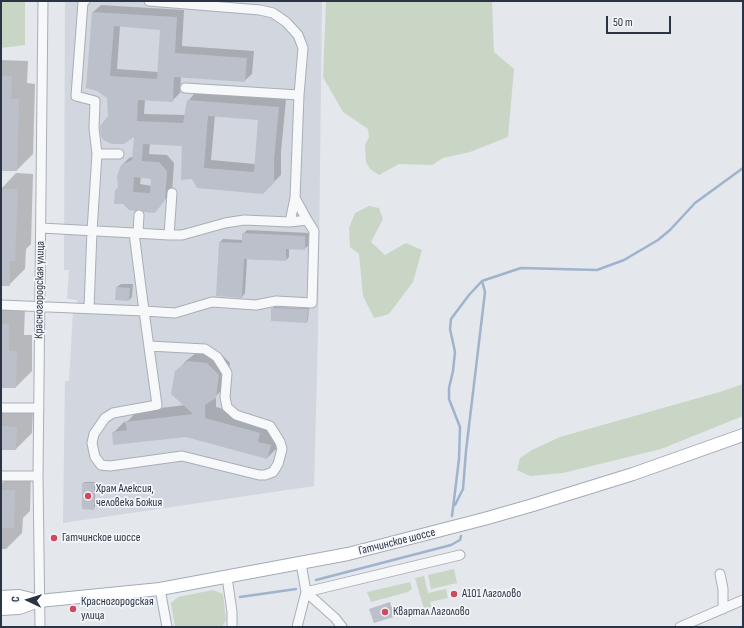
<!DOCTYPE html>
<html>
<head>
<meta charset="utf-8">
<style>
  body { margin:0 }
  #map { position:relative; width:744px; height:628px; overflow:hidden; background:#e4e7ec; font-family:"Sofia Sans Condensed",sans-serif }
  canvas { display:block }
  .frame { position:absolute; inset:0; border:2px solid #2b3445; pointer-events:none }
  .north { position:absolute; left:8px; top:580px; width:40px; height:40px; -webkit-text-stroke:3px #f4f6f9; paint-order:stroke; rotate:274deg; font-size:11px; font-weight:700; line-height:16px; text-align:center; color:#2b3445 }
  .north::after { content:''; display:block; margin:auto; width:14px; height:18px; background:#2b3445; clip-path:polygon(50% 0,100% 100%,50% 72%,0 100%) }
  .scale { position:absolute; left:606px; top:16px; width:65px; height:18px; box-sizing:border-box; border:2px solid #2b3445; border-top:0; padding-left:5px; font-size:12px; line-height:14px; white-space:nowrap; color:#2b3445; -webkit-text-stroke:3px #f4f6f9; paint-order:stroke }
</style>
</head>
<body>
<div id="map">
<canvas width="744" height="628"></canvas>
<div class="frame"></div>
<div class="north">С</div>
<div class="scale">50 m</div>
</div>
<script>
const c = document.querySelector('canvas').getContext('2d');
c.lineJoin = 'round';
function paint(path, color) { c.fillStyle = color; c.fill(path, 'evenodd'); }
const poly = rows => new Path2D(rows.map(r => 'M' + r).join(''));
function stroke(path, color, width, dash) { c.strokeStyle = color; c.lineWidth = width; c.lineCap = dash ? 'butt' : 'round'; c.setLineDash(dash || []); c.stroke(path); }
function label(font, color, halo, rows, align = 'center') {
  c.font = font + ' "Sofia Sans Condensed",sans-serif'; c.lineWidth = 3.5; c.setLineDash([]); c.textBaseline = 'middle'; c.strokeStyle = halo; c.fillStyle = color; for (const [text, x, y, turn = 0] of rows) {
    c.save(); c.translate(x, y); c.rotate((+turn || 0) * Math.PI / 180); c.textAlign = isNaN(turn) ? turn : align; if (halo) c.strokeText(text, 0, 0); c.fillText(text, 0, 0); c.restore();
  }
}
const built = poly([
  [65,1,322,1,318,334,314,486,63,523,65,381,69,381,73,312,77,308,77,300,67,299,69,270,64,270]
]);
const green = poly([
  [1,1,25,1,25,45,1,48],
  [326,1,492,1,494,52,514,69,508,137,470,152,443,158,432,165,399,164,379,175,370,169,366,162,365,145,369,137,368,129,343,112,323,77],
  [369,206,379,208,383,219,371,242,385,255,406,243,422,250,413,282,389,314,374,318,363,296,359,254,350,247,349,228,355,213],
  [743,384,743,416,661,449,563,473,530,476,517,470,520,458,532,450,560,437,723,391],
  [454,569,457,583,431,589,428,575],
  [424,576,428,593,446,589,448,598,430,602,431,607,424,609,415,578],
  [410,582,412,589,408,592,371,602,367,592],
  [213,590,223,594,226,620,222,627,175,627,171,603,178,597]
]);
const shadow = poly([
  [101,5,184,10,182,46,254,51,252,74,244,81,181,76,180,93,172,101,145,99,144,114,186,115,188,101,195,93,286,99,281,152,281,175,262,193,198,187,183,145,150,143,149,154,167,155,174,163,172,192,154,212,116,190,119,187,121,166,129,158,134,156,135,135,109,117,108,98,93,12],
  [120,26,161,29,158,72,117,69],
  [215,115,259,119,255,164,211,160],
  [141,177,152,178,152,186,140,184],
  [1,60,28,61,27,83,35,84,33,154,17,170,1,170],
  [16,173,33,174,31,244,26,249,25,269,9,285,1,285,1,189],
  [247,230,309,233,308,246,304,249,289,248,289,257,286,260,247,259,245,293,242,297,220,242,223,239,243,240,243,234],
  [121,284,133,284,132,297,129,300,117,287],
  [274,307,309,308,308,320,307,322,272,309],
  [1,308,25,308,24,335,32,335,32,371,16,387,1,387],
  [200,350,219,352,230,363,226,385,216,396,216,407,271,422,268,431,281,434,278,447,267,458,186,436,113,433,124,422,128,421,137,411,185,405,176,372,187,360],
  [1,410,33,411,32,433,16,449,1,449],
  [12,474,31,474,30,511,23,518,22,533,6,549,1,549,1,484],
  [85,482,95,482,95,507,93,509,83,483],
  [390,602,391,607,399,605,401,613,374,622,370,609]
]);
const stream = poly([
  [455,505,463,489,466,451,485,292,482,281],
  [452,516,459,459,460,427,449,399,449,388,453,371,455,352,450,329,451,319,469,295,482,281,521,268,597,270,624,260,658,240,670,230,695,203,743,168],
  [316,580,451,545,460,540,461,536],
  [240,597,296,589]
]);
const building = poly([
  [92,12,177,17,175,53,247,58,245,82,174,77,173,102,138,100,137,121,183,123,187,100,279,107,274,160,274,183,263,194,197,188,192,179,181,180,182,146,143,144,142,161,159,162,167,171,165,200,155,213,144,212,140,209,135,211,129,210,123,204,114,204,115,190,118,189,117,176,121,165,132,160,134,137,124,144,112,144,103,140,101,136,100,126,108,116,107,98,97,91,86,88],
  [114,26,160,30,157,79,110,76],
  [208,116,258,120,254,172,204,168],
  [134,177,151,179,150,193,133,192],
  [1,76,12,76,11,99,19,99,17,171,1,171],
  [1,189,18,189,15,261,10,261,10,286,1,286],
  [242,233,305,236,305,250,286,249,286,261,244,259,242,298,216,296,219,242,242,243],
  [116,287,130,288,129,301,115,300],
  [271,308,308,309,307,323,271,321],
  [1,324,9,324,9,351,17,351,16,388,1,388],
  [188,361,207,363,219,375,216,398,205,405,205,418,260,433,258,442,271,445,267,459,186,437,113,445,112,432,127,430,125,422,193,414,171,394,175,371],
  [1,426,17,427,16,450,1,450],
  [82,483,94,483,94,510,82,509],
  [1,490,15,490,14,528,1,528],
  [388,603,390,608,397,605,400,615,374,623,369,609]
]);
const minor = poly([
  [85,1,83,2,76,96,95,101,94,128,97,154,92,231,89,308],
  [149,1,260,10,273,13,286,22,298,35,303,48,299,95],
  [185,88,299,95,295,198,307,220],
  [97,154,119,154],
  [290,222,295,198],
  [41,228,134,233,144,311,175,313,212,302,256,305,276,301,312,303,314,231,307,220,290,222,244,220,225,223,182,235,169,235],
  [134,233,169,235,172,193],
  [138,233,139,215],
  [1,305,144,311,157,405,113,413,105,418,94,434,92,443,95,457,101,465,110,466,182,456,259,475,265,475,273,472,278,464,282,449,280,442,270,426,236,415,227,407,225,397,227,373,217,357,205,349,149,346],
  [1,408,39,408],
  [1,476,38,476],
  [720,574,723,589,723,609],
  [227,577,232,612,232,627],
  [160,589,167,627],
  [40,627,38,476,43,1],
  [297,627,306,592,301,563],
  [342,627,335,618,306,592,460,555],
  [680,627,743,600]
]);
const major = poly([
  [1,597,19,596,39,601],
  [1,609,19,608,39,601,160,589,348,554,484,519,533,505,633,474,743,435]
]);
const markers = [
  [88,496,4,"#d1495b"],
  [54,538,4,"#d1495b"],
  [454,594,4,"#d1495b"],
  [73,609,4,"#d1495b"],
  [385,612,4,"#d1495b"]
];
const streetNames = [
  ["Красногородская улица",40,290,-89],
  ["Гатчинское шоссе",397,542,-14]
];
const poiNames = [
  ["Храм Алексия,",96,489],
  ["человека Божия",96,503],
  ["Гатчинское шоссе",62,538],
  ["А101 Лаголово",462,594],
  ["Красногородская",81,602],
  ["улица",81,616],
  ["Квартал Лаголово",393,612]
];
paint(built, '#d2d6de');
paint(green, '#c9d6c5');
paint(shadow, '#0003');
stroke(stream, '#9fb4cc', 2.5);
paint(building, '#bbc0ca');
stroke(minor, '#a9aeb7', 11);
stroke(major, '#a3abb8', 14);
stroke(minor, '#f7f8fa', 9);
stroke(major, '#fff', 12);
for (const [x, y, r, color] of markers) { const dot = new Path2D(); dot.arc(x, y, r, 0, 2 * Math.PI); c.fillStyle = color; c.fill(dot); stroke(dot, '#f4f6f9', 1.5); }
label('12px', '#2b3445', '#f4f6f9', streetNames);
label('12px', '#2b3445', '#f4f6f9', poiNames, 'left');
</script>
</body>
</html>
